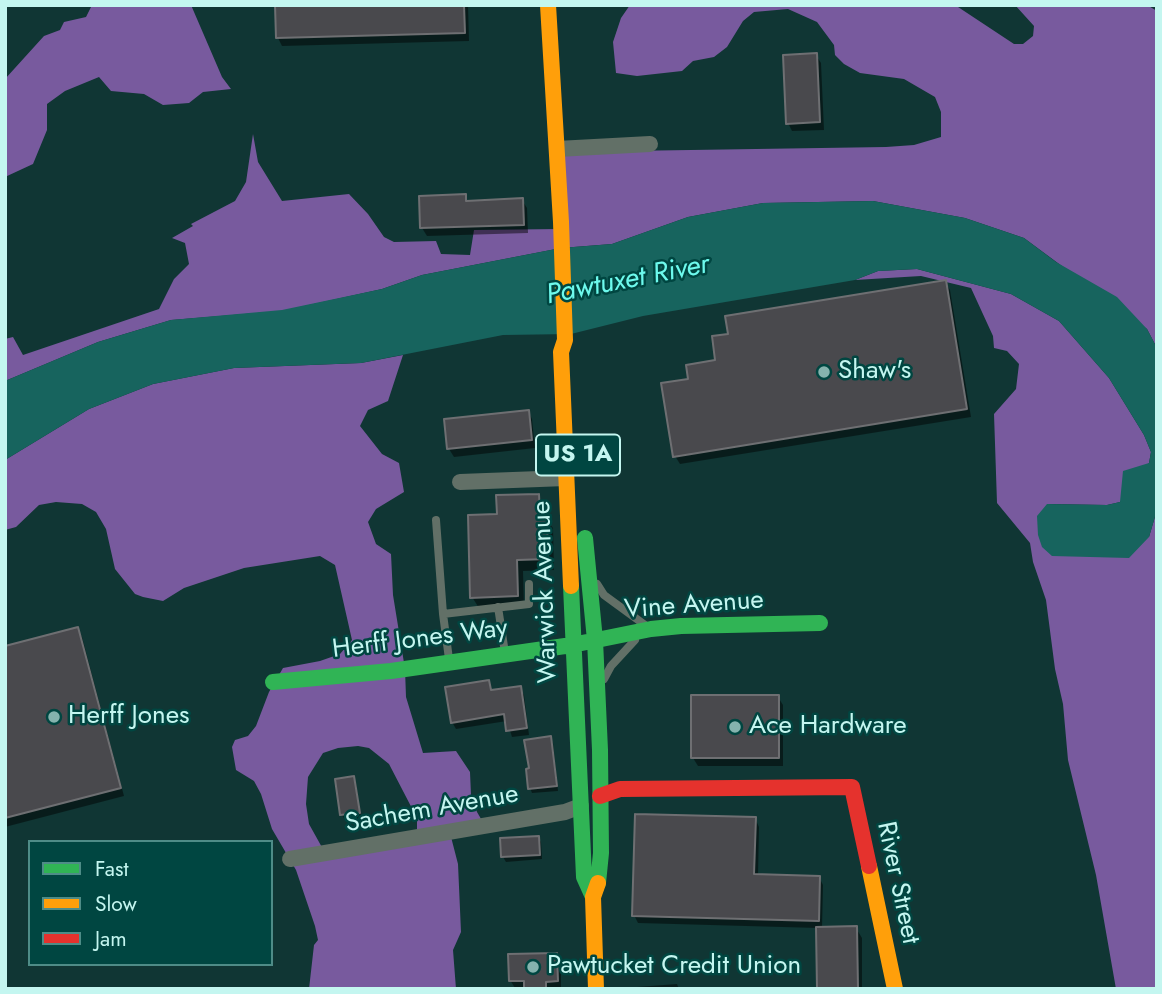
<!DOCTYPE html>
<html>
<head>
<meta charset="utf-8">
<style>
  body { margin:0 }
  #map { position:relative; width:1162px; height:994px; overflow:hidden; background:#103634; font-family:Jost,sans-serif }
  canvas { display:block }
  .frame { position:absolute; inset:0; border:7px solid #c4f6f0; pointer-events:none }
  .legend { position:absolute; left:28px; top:840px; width:245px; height:126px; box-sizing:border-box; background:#004641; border:2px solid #4e8c87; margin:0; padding:9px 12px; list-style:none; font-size:21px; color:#c4f6f0 }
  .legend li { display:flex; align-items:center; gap:14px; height:35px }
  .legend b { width:35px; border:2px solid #4e8c87 }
</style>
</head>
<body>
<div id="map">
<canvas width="1162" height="994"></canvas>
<div class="frame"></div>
<ul class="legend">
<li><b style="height:9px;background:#30b455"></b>Fast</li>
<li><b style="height:9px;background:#ff9f0a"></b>Slow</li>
<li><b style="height:9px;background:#e5322d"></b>Jam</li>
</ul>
</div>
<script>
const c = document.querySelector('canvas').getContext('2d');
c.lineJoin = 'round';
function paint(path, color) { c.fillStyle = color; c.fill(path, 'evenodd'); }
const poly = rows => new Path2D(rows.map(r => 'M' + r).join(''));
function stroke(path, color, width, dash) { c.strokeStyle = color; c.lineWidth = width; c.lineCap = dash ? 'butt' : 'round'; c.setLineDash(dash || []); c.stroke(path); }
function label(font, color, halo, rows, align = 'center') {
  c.font = font + ' Jost,sans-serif'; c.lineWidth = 5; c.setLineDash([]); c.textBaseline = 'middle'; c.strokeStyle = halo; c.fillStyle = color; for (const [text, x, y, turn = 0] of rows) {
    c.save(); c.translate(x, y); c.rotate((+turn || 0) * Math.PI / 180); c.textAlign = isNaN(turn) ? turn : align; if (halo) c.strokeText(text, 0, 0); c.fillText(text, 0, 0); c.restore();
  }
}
const forest = poly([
  [92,5,191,5,222,77,231,89,203,92,189,103,163,105,144,94,111,91,99,77,65,91,47,104,47,130,33,164,5,177,5,79,44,36,60,30,64,22,86,17],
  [630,5,955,5,1014,44,1023,44,1033,36,1034,26,1015,5,1147,5,1157,11,1157,348,1147,329,1024,238,965,218,873,201,763,203,688,217,612,244,561,248,422,275,382,289,282,311,171,320,98,342,5,381,5,339,13,337,23,355,159,309,174,279,189,264,185,243,172,238,193,226,191,224,235,201,246,182,253,134,258,162,282,201,349,194,368,214,384,237,394,242,436,241,441,254,470,255,474,230,560,229,560,152,886,147,914,145,941,137,941,112,935,97,904,79,860,73,844,64,835,55,834,45,817,22,788,9,754,12,743,21,727,47,714,57,693,61,682,71,637,76,616,73,613,42,621,18],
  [917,269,1011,294,1059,321,1109,378,1144,435,1151,452,1149,463,1120,502,1107,505,1047,504,1149,537,1157,510,1157,989,1116,989,1096,875,1068,760,1063,704,1055,669,1046,600,1033,562,1030,543,997,503,994,414,1016,389,1019,364,1007,351,994,348,993,336,971,288,921,276,855,280,878,271],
  [403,355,388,401,368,410,360,426,382,454,399,463,404,492,376,509,368,522,376,544,391,554,393,595,405,669,406,697,423,753,456,751,470,772,471,795,477,812,484,824,450,833,458,864,461,932,453,950,456,989,309,989,314,945,318,940,315,926,296,870,272,829,261,794,254,781,236,770,232,747,235,740,248,736,256,726,269,692,283,668,320,661,340,654,352,640,335,565,320,556,244,568,184,588,163,601,143,597,135,594,115,569,106,529,96,512,82,504,56,502,39,505,16,527,5,530,5,460,89,409,153,384,234,368,361,363],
  [358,746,369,748,389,764,417,818,417,835,324,851,309,824,306,804,308,777,323,753,338,748]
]);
const water = poly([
  [873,201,965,218,1024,238,1056,262,1117,297,1147,329,1157,348,1157,510,1149,537,1129,558,1052,556,1042,547,1038,535,1037,516,1047,504,1107,505,1120,502,1123,471,1149,463,1151,452,1144,435,1109,378,1059,321,1011,294,917,269,878,271,855,280,643,316,571,334,503,335,361,363,234,368,153,384,89,409,5,460,5,381,98,342,171,320,282,310,382,289,422,275,561,248,612,244,688,217,763,203]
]);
const shadow = poly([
  [277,5,468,5,469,41,282,46,278,38],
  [816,55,821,63,824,130,792,131,788,123],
  [465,196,468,202,522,200,527,208,528,233,427,236,422,228],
  [945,282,950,290,971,417,680,464,675,456,690,381,717,361,730,335],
  [528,411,532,419,535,448,454,457,449,449],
  [538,496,544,507,544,517,553,528,554,570,523,571,524,607,479,608,472,597,498,515],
  [537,505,541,505,542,524],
  [77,629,82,637,124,796,5,827,5,648],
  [488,682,493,692,520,688,524,695,529,735,512,737,507,721,456,729,452,722],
  [778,697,783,705,783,766,698,766,693,758],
  [550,738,553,743,558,791,532,793,530,788],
  [354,778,356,783,361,818,345,820,342,815],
  [755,818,759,827,758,876,819,877,823,885,822,928,856,928,862,938,862,989,818,989,818,928,638,923,634,915],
  [538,837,541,842,542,859,506,862,503,857],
  [556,955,561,963,561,989,515,988,510,980],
  [677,984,679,989,637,989,637,987]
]);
const building = poly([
  [275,5,464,5,465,33,276,38,275,5],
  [817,53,820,122,786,124,783,55,817,53],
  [466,194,466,201,523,198,524,225,420,228,419,196,466,194],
  [946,280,967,409,673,457,661,383,688,379,686,365,715,360,712,336,728,334,725,316,946,280],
  [529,410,532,440,447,449,444,419,529,410],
  [539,494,540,516,547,516,548,559,517,560,518,596,470,598,468,515,497,514,496,495,539,494],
  [78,627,121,788,5,818,5,646,78,627],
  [489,680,491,690,521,686,527,728,506,731,504,714,451,723,445,687,489,680],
  [691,695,779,695,779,758,691,758,691,695],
  [551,736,557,786,528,789,526,769,529,768,524,740,551,736],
  [354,776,360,813,340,815,335,779,354,776],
  [635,814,756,817,754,874,820,876,819,921,632,916,635,814],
  [539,836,540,855,501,857,500,838,539,836],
  [857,926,858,989,817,989,816,927,857,926],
  [557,953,558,981,546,982,546,989,524,989,524,981,509,981,508,954,557,953]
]);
const lane = poly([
  [436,520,443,614,529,604,529,584],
  [597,584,604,595,645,625],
  [498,607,505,653],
  [443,614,449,659],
  [604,679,611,666,635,640]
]);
const street = poly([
  [557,149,650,144],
  [460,482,566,478],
  [290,859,565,812,581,806]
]);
const fast = poly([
  [585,538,595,640,600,750,601,853,598,883],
  [571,586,584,877,593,897],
  [273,682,391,671,572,645,651,629,681,626,820,623]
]);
const slow = poly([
  [548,5,561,222,565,340,561,352,571,586],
  [869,866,895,989],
  [596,989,593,897,598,883]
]);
const jam = poly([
  [600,796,620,789,852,787,869,866]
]);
const markers = [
  [824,372,7,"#85b3ae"],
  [54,717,7,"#85b3ae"],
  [735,727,7,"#85b3ae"],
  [533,967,7,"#85b3ae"]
];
const shields = [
  [578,455,84]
];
const shieldNames = [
  ["US 1A",578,455]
];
const poiNames = [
  ["Shaw's",838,372],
  ["Herff Jones",68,717],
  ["Ace Hardware",749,727],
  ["Pawtucket Credit Union",547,967]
];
const streetNames = [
  ["Warwick Avenue",546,592,-92],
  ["Vine Avenue",694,606,-4],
  ["Herff Jones Way",420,640,-7],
  ["Sachem Avenue",432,810,-10],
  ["River Street",897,883,78]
];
const waterNames = [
  ["Pawtuxet River",628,281,-11]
];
paint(forest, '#785a9e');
paint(water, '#17645e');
paint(shadow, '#0007');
paint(building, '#49494d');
stroke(building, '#6e6f72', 2);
stroke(lane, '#627067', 8);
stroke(street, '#627067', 16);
stroke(fast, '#30b455', 16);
stroke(slow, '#ff9f0a', 16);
stroke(jam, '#e5322d', 16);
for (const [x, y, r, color] of markers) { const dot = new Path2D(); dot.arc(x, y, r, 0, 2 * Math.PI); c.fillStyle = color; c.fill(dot); stroke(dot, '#004641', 2.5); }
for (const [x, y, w] of shields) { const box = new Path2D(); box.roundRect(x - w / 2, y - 20.5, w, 41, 5); c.fillStyle = '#004641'; c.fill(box); stroke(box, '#c4f6f0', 2); }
label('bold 24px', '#c4f6f0', null, shieldNames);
label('26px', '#c4f6f0', '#004641', poiNames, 'left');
label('26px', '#c4f6f0', '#004641', streetNames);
label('italic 28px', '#6dfaed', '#004641', waterNames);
</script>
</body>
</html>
